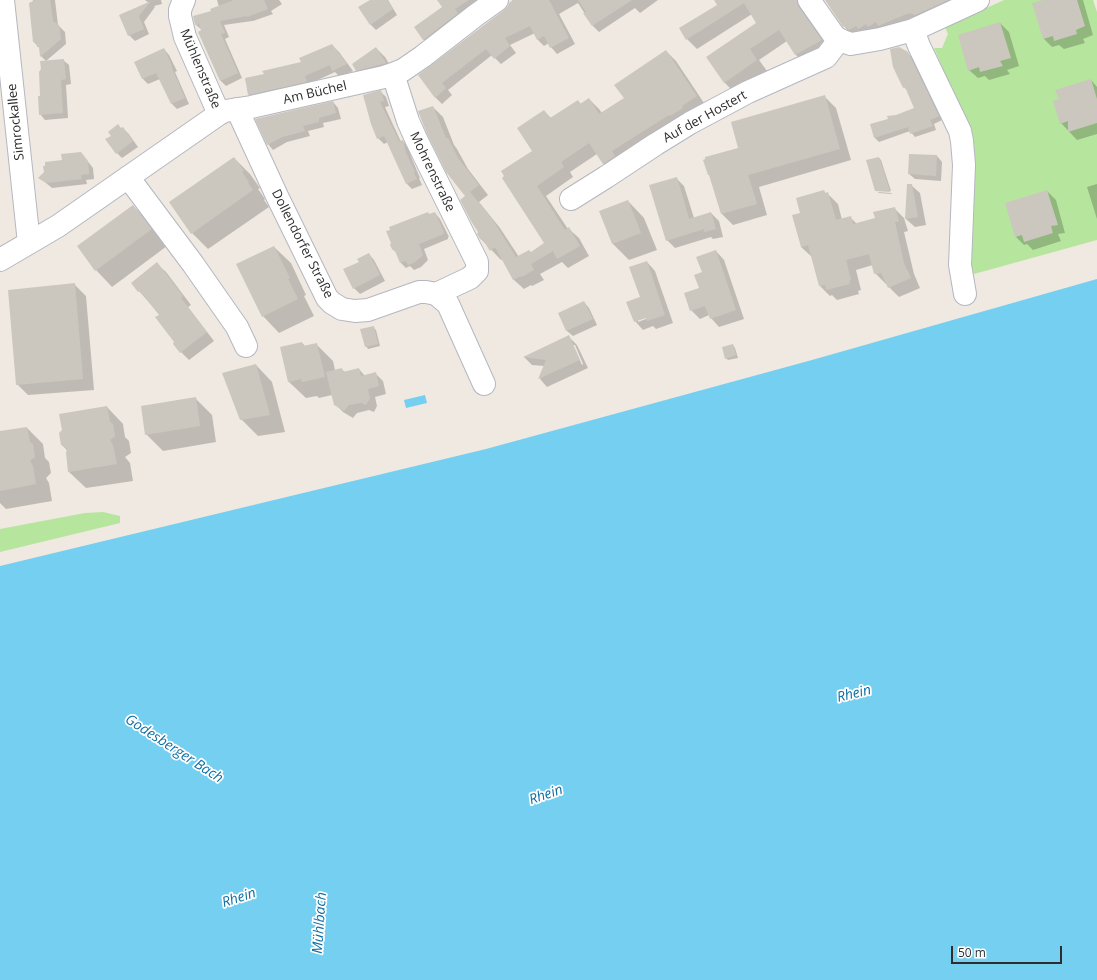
<!DOCTYPE html>
<html>
<head>
<meta charset="utf-8">
<style>
  body { margin:0 }
  #map { position:relative; width:1097px; height:980px; overflow:hidden; background:#efe9e1; font-family:"Open Sans",sans-serif }
  canvas { display:block }
  .scale { position:absolute; left:951px; top:946px; width:111px; height:18px; box-sizing:border-box; border:2px solid #2e2e2e; border-top:0; padding-left:5px; font-size:12px; line-height:14px; white-space:nowrap; color:#2e2e2e; -webkit-text-stroke:3px #fff; paint-order:stroke }
</style>
</head>
<body>
<div id="map">
<canvas width="1097" height="980"></canvas>
<div class="scale">50 m</div>
</div>
<script>
const c = document.querySelector('canvas').getContext('2d');
c.lineJoin = 'round';
function paint(path, color) { c.fillStyle = color; c.fill(path, 'evenodd'); }
const poly = rows => new Path2D(rows.map(r => 'M' + r).join(''));
function stroke(path, color, width, dash) { c.strokeStyle = color; c.lineWidth = width; c.lineCap = dash ? 'butt' : 'round'; c.setLineDash(dash || []); c.stroke(path); }
function label(font, color, halo, rows, align = 'center') {
  c.font = font + ' "Open Sans",sans-serif'; c.lineWidth = 3.5; c.setLineDash([]); c.textBaseline = 'middle'; c.strokeStyle = halo; c.fillStyle = color; for (const [text, x, y, turn = 0] of rows) {
    c.save(); c.translate(x, y); c.rotate((+turn || 0) * Math.PI / 180); c.textAlign = isNaN(turn) ? turn : align; if (halo) c.strokeText(text, 0, 0); c.fillText(text, 0, 0); c.restore();
  }
}
const green = poly([
  [1004,0,1093,0,1097,12,1097,240,974,274,968,268,974,153,973,141,968,127,934,48,942,48,948,34,945,27],
  [103,512,120,516,120,523,0,552,0,529,85,513]
]);
const water = poly([
  [1097,279,1097,980,0,980,0,566,486,449,812,360],
  [425,395,427,403,406,408,404,400]
]);
const shadow = poly([
  [33,0,55,0,58,25,65,32,66,44,46,61,63,60,69,65,71,84,66,85,68,118,45,120,40,114,46,61,41,56,41,50,34,42],
  [145,0,161,0,162,4,154,6,155,7,144,22,149,34,135,41,129,35,120,15,149,3],
  [217,0,279,0,282,4,271,11,273,14,253,21,252,21,224,25,229,37,225,39,242,78,226,86,221,81,199,32,205,28,201,29,196,25,219,7],
  [371,0,388,0,397,15,376,30,371,25,360,7],
  [443,0,484,0,430,46,424,40,415,27,443,7],
  [512,0,658,0,640,13,635,8,599,32,593,26,578,3,559,14,575,44,557,54,551,47,549,43,544,46,538,40,535,33,510,45,516,53,501,64,492,55,448,90,452,95,442,104,435,97,419,75,505,11,513,2],
  [715,0,800,0,831,50,806,65,796,55,787,41,759,60,767,71,734,92,724,82,758,24,752,14,697,49,687,39,719,5],
  [827,0,968,0,944,11,852,35,844,26],
  [1046,0,1083,0,1093,35,1083,39,1085,43,1064,49,1059,45,1052,47,1044,39],
  [1000,23,1009,32,1019,66,1007,70,1010,74,989,80,985,76,978,78,969,70],
  [332,45,339,52,353,71,340,77,335,72,311,83,256,101,249,94],
  [376,48,385,57,394,72,365,79,356,70],
  [164,49,169,55,177,71,175,72,189,104,177,109,172,104,160,79,148,84,143,79,135,63],
  [666,51,676,61,706,106,613,173,603,163,597,154,570,172,573,177,546,196,568,229,569,229,579,238,589,256,568,268,562,262,540,274,544,280,532,286,531,285,524,289,514,280,503,259,501,260,481,239,433,107,443,117,454,145,457,149,468,169,488,195,479,202,500,228,519,257,531,253,545,243,503,178,533,151,544,111,551,118,578,101,581,104,589,99,599,109,602,113,625,99],
  [907,53,912,57,942,120,934,124,936,130,915,137,910,131,879,142,875,138,871,125,889,119,896,116,916,108,907,90,904,87],
  [1091,80,1097,87,1097,134,1077,140,1061,123],
  [381,92,386,97,389,106,385,107,401,142,403,141,408,147,412,159,420,178,419,178,422,185,412,189,407,184,388,142,384,144,378,138,372,124],
  [825,97,836,108,851,160,759,187,767,215,733,225,722,214,711,177,739,148],
  [333,102,338,108,341,119,323,123,324,127,308,131,310,136,287,142,273,150,268,144],
  [122,128,128,133,138,147,122,158,117,153],
  [81,153,93,168,94,179,86,180,87,184,52,188,40,178,63,161],
  [937,156,942,162,941,181,915,179,909,174],
  [234,158,250,174,260,188,258,189,265,199,264,200,269,207,208,249,192,233],
  [879,158,881,160,891,191,877,190],
  [676,178,684,186,694,218,711,213,719,221,723,237,713,239,711,237,675,248,667,240],
  [1097,184,1097,219,1087,187],
  [908,185,911,185,920,193,926,225,915,227,906,219],
  [824,191,826,194,828,194,838,204,842,220,850,217,857,224,876,219,894,208,904,218,908,231,904,232,914,274,920,288,899,297,889,287,887,283,886,284,875,273,873,265,856,270,861,290,858,291,859,294,837,300,832,295,830,296,820,286,812,257,801,247,801,214],
  [1047,191,1056,200,1065,233,1058,234,1061,241,1033,250,1027,244,1024,245,1016,237],
  [878,192,891,193,892,194,879,193],
  [628,201,644,218,657,250,629,260,613,244,600,212],
  [133,206,149,222,167,246,112,287,96,270],
  [435,213,440,219,449,237,448,237,448,239,424,249,428,260,421,267,414,270,410,266,406,268,401,263,397,253,392,249,430,215],
  [274,247,291,263,306,295,304,296,314,316,279,333,263,316],
  [716,251,724,260,744,319,719,327,711,318,709,315,700,319,691,310,700,289,703,273],
  [369,254,374,260,385,281,360,294,354,288,360,262],
  [647,262,655,271,673,323,656,329,653,326,643,330,635,321,641,297],
  [650,315,651,317,638,322,638,319],
  [157,264,166,272,191,305,188,307,214,341,189,360,181,352,160,315,139,291],
  [74,284,86,296,94,390,28,395,17,384],
  [584,302,589,308,597,325,573,336,567,331,559,314],
  [373,327,376,330,380,346,368,349,366,346],
  [569,337,577,345,588,368,547,387,540,379,544,366,532,365,524,357],
  [573,345,575,345,583,364,582,365],
  [302,343,306,347,316,344,333,361,335,370,341,369,345,372,359,369,365,376,376,374,383,381,386,394,375,397,377,406,374,412,369,410,357,413,353,418,343,412,335,404,332,395,319,398,317,396,306,398,289,382,281,348],
  [733,345,735,348,738,358,728,360,726,358],
  [256,365,272,382,285,432,258,436,241,419],
  [196,399,212,415,216,442,163,451,146,434],
  [107,407,123,424,125,437,129,441,131,453,125,457,130,463,133,481,86,488,69,472,68,451,62,445],
  [27,428,43,444,45,458,49,462,51,473,46,478,49,483,52,501,6,509,0,503,0,432]
]);
const building = poly([
  [35,0,50,0,53,21,59,25,61,39,40,57,39,47,37,47,36,42,33,42,29,3],
  [234,0,264,0,268,9,247,17,247,16,220,21,225,33,221,34,238,73,220,81,198,32,201,30,199,24,195,25,193,16,211,11,210,9],
  [370,0,387,0,393,9,370,25,358,7],
  [437,0,469,0,455,9,458,13,423,40,414,27,442,7],
  [513,0,549,0,569,38,550,48,544,36,537,40,530,26,505,38,510,46,494,59,486,49,442,83,446,88,435,98,418,75,504,10,508,6,509,3],
  [578,0,632,0,592,26,583,13,586,12],
  [714,0,797,0,799,7,822,40,795,55,779,30,750,49,757,60,724,83,706,57,756,23,744,3,686,40,679,28,717,5],
  [825,0,948,0,915,15,909,13,878,26,876,22,868,27,866,24,858,29,856,26,849,30,845,26,843,27],
  [1043,0,1077,0,1085,26,1076,30,1077,34,1067,37,1054,41,1053,36,1043,39,1032,3],
  [151,1,139,16,144,29,128,36,119,15],
  [1000,22,1011,58,1000,61,1003,66,980,72,979,67,968,71,958,35],
  [332,44,347,64,332,71,330,65,305,76,307,82,248,95,245,78,264,74,262,71,301,62,299,58],
  [376,47,386,63,356,71,352,64],
  [899,47,908,52,939,116,930,120,933,126,910,134,908,127,874,138,870,124,888,119,887,116,896,115,914,108,905,87,903,88,893,67,890,49],
  [164,48,172,66,171,66,185,98,171,104,156,73,142,79,134,62],
  [666,50,697,96,682,106,683,108,670,116,669,115,612,151,615,156,603,164,589,143,561,162,564,167,537,186,565,230,569,227,580,246,557,259,553,251,531,264,534,270,522,277,521,276,513,280,495,247,490,251,483,240,480,239,477,234,478,232,471,221,460,200,465,196,446,172,427,134,418,111,433,106,446,138,448,138,458,158,479,185,470,192,491,217,516,257,529,250,531,252,544,243,502,178,504,176,501,171,532,151,517,128,544,110,550,118,578,100,580,104,589,98,599,114,624,98,614,85],
  [64,59,66,79,61,80,63,113,39,115,38,96,40,96,39,72,41,69,40,61],
  [1091,79,1097,99,1097,123,1068,132,1068,121,1060,124,1053,101,1059,99,1055,90],
  [381,90,384,101,380,102,399,141,403,140,406,153,415,172,414,173,417,179,406,184,384,136,377,139,371,124,363,95],
  [825,95,840,149,748,175,757,204,721,214,709,175,708,175,703,160,705,159,705,157,738,148,731,122],
  [333,101,336,113,319,118,319,122,303,126,305,131,282,137,267,145,255,119],
  [118,124,121,128,123,127,133,141,116,154,105,139,111,136,108,132],
  [81,152,88,161,89,174,81,175,82,179,46,183,38,178,44,172,43,166,45,166,45,162,62,160,61,154],
  [909,154,937,155,936,176,908,174],
  [234,157,244,171,242,172,249,182,248,183,253,190,191,234,169,202],
  [879,157,884,172,890,192,875,191,866,160],
  [677,177,689,219,711,212,716,229,704,232,704,229,666,241,649,185],
  [907,184,912,184,918,217,905,219],
  [824,190,825,193,828,192,836,220,851,216,853,224,875,218,873,212,895,207,899,221,895,222,904,263,911,278,888,288,881,273,874,274,869,254,846,260,851,280,849,281,850,284,826,290,825,285,819,286,808,245,801,247,792,215,800,213,796,198],
  [1047,190,1058,225,1051,226,1053,233,1024,242,1022,235,1015,237,1005,203],
  [628,200,641,233,612,244,599,211],
  [133,205,152,229,95,271,77,246],
  [428,212,429,214,435,212,444,232,443,232,444,234,419,244,423,255,415,262,408,265,406,261,400,263,395,251,392,249,390,245,391,243,386,231,390,230,389,227],
  [274,246,290,278,288,279,298,299,262,317,236,264],
  [716,250,736,310,710,319,705,306,690,311,684,293,699,288,694,275,702,272,696,257],
  [369,253,380,275,353,289,343,269,359,262,357,259],
  [647,261,665,315,647,321,646,318,634,322,626,302,640,297,629,267],
  [157,262,183,296,181,298,207,332,180,353,173,344,174,342,155,317,159,315,140,291,138,292,131,283],
  [75,283,83,379,16,385,8,290],
  [584,301,593,319,566,331,558,313],
  [374,326,378,344,365,347,360,329],
  [569,335,580,360,538,379,546,360,523,357],
  [302,342,303,346,317,343,325,377,302,382,301,379,288,382,280,347],
  [733,344,736,355,725,359,722,347],
  [256,364,270,415,240,420,222,373],
  [342,368,343,372,359,368,361,376,376,372,379,386,368,389,370,398,366,405,361,403,349,405,344,411,334,405,326,372],
  [196,397,200,426,145,435,141,406],
  [107,406,110,422,113,424,115,436,110,440,113,445,117,464,68,472,66,453,67,448,61,445,59,433,62,430,59,414],
  [27,427,30,442,33,444,35,457,30,461,33,466,36,484,0,491,0,431]
]);
const minor = poly([
  [3,0,29,243],
  [184,0,180,10,180,16,185,37,219,114],
  [809,0,835,37,845,42,851,44,880,39,913,30,978,0],
  [913,30,919,46,960,131,962,141,964,165,960,265,965,294],
  [237,109,277,196,327,298,332,303,342,309,355,311,368,310,419,292,426,292,436,294,470,278,477,271,477,262,416,139,408,121,393,74],
  [128,177,193,264,237,327,246,346],
  [571,199,606,177,656,144,690,123,748,92,826,57,839,40],
  [0,260,58,226,219,114,225,111,251,107,384,77,393,74,403,70,422,57,476,15,497,0],
  [436,294,448,304,484,384]
]);
const streetNames = [
  ["Mühlenstraße",200,69,67],
  ["Am Büchel",315,93,-13],
  ["Auf der Hostert",705,117,-29],
  ["Simrockallee",16,122,-96],
  ["Mohrenstraße",432,172,64],
  ["Dollendorfer Straße",302,244,63]
];
const waterNames = [
  ["Rhein",854,694,-14],
  ["Godesberger Bach",174,749,33],
  ["Rhein",546,795,-19],
  ["Rhein",239,898,-18],
  ["Mühlbach",320,923,-86]
];
paint(green, '#b6e59e');
paint(water, '#75cff0');
paint(shadow, '#0003');
paint(building, '#cbc7bf');
stroke(minor, '#b4b7c1', 24);
stroke(minor, '#fff', 22);
label('13px', '#2e2e2e', '#fff', streetNames);
label('italic 14px', '#0d6fa3', '#fff', waterNames);
</script>
</body>
</html>
